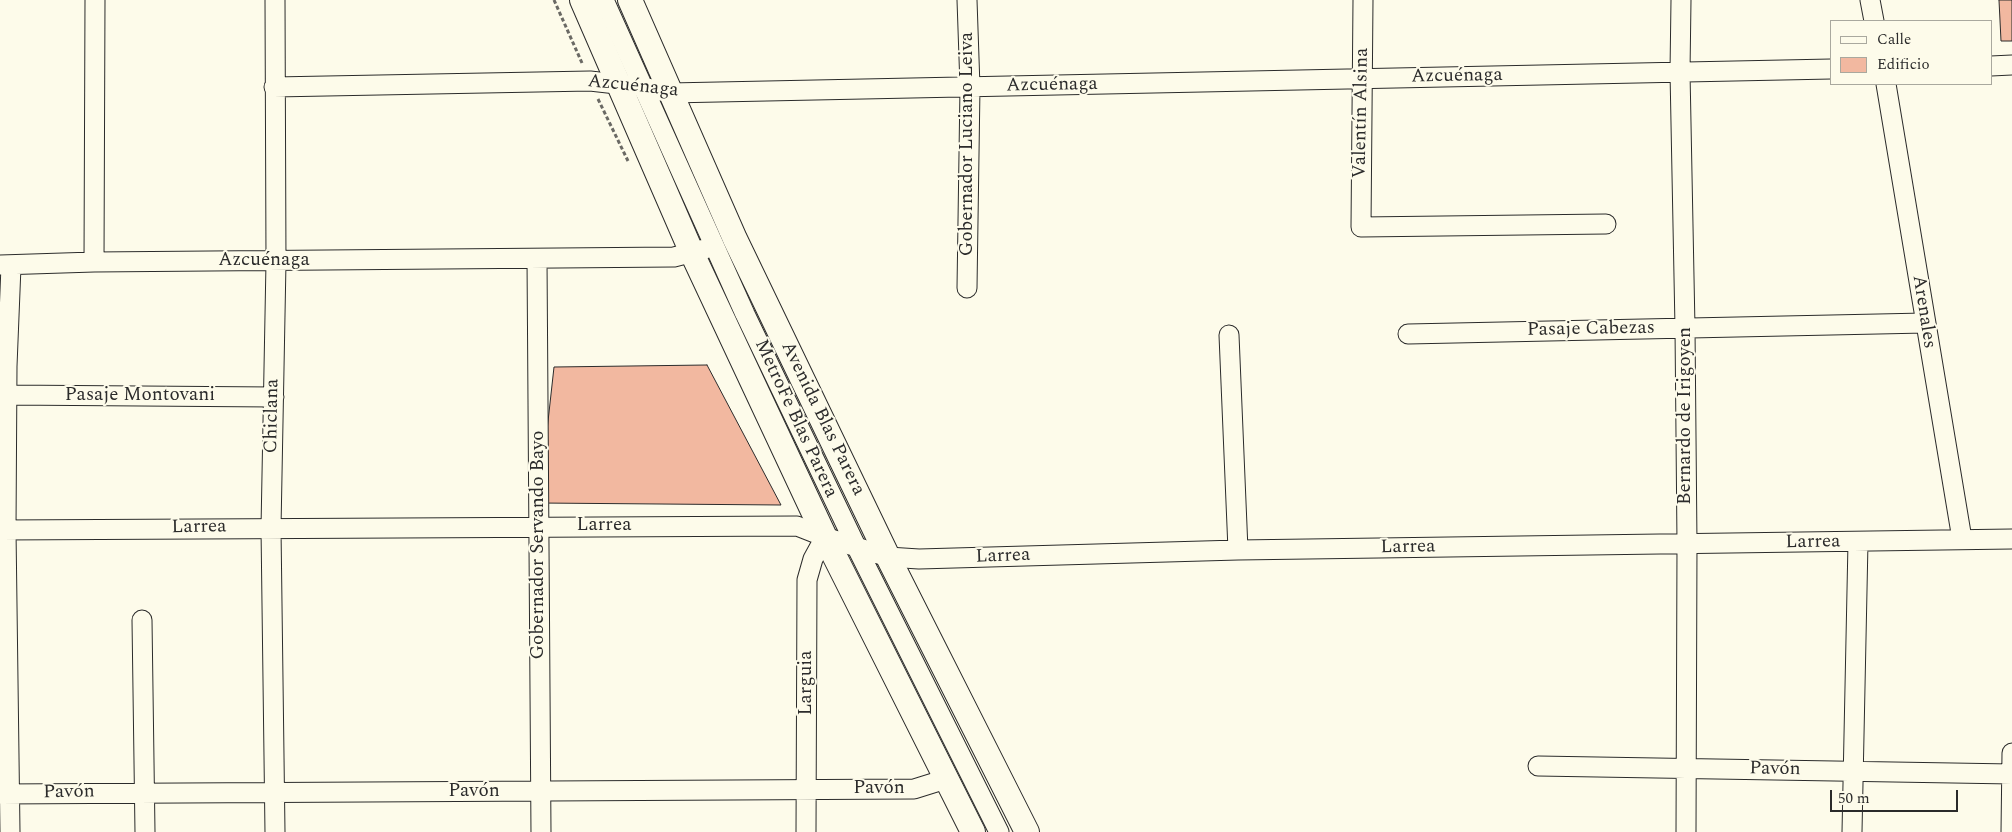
<!DOCTYPE html>
<html>
<head>
<meta charset="utf-8">
<style>
  body { margin:0 }
  #map { position:relative; width:2012px; height:832px; overflow:hidden; background:#fdfbea; font-family:Spectral,serif }
  canvas { display:block }
  .legend { position:absolute; left:1830px; top:20px; width:162px; height:65px; box-sizing:border-box; background:#fdfbea; border:1px solid #a9a89e; margin:0; padding:6px 9px; list-style:none; font-size:15px; color:#2b2b2b }
  .legend li { display:flex; align-items:center; gap:10px; height:25px }
  .legend b { width:25px; border:1px solid #a9a89e }
  .scale { position:absolute; left:1830px; top:790px; width:128px; height:22px; box-sizing:border-box; border:2px solid #2b2b2b; border-top:0; padding-left:6px; font-size:15px; line-height:18px; white-space:nowrap; color:#2b2b2b; -webkit-text-stroke:4px #fdfbea; paint-order:stroke }
</style>
</head>
<body>
<div id="map">
<canvas width="2012" height="832"></canvas>
<ul class="legend">
<li><b style="height:6px;background:#fdfbea"></b>Calle</li>
<li><b style="height:14px;background:#f2b8a0"></b>Edificio</li>
</ul>
<div class="scale">50 m</div>
</div>
<script>
const c = document.querySelector('canvas').getContext('2d');
c.lineJoin = 'round';
function paint(path, color) { c.fillStyle = color; c.fill(path, 'evenodd'); }
const poly = rows => new Path2D(rows.map(r => 'M' + r).join(''));
function stroke(path, color, width, dash) { c.strokeStyle = color; c.lineWidth = width; c.lineCap = dash ? 'butt' : 'round'; c.setLineDash(dash || []); c.stroke(path); }
function label(font, color, halo, rows, align = 'center') {
  c.font = font + ' Spectral,serif'; c.lineWidth = 4; c.setLineDash([]); c.textBaseline = 'middle'; c.strokeStyle = halo; c.fillStyle = color; for (const [text, x, y, turn = 0] of rows) {
    c.save(); c.translate(x, y); c.rotate((+turn || 0) * Math.PI / 180); c.textAlign = isNaN(turn) ? turn : align; if (halo) c.strokeText(text, 0, 0); c.fillText(text, 0, 0); c.restore();
  }
}
const building = poly([
  [1999,0,2012,0,2012,41,2001,41,1999,0],
  [707,365,781,505,539,503,554,367,707,365]
]);
const path = poly([
  [554,0,582,63],
  [598,99,628,161]
]);
const minor = poly([
  [604,0,745,314,856,546,999,832],
  [967,0,970,87,967,288],
  [1363,0,1361,227,1606,224],
  [1681,0,1680,72,1685,328,1687,544,1686,832],
  [1870,0,1874,21],
  [1991,66,2012,65],
  [1886,84,1962,539],
  [274,87,590,81,643,87,670,93,1831,69],
  [537,259,541,832],
  [94,262,95,0],
  [0,265,94,262,674,257,705,249],
  [1408,334,1925,323],
  [1229,335,1238,550],
  [7,395,274,397],
  [0,530,797,526,825,537,888,557,919,559,1238,550,2012,539],
  [142,620,145,832],
  [1538,766,2012,774],
  [0,794,914,789,946,779],
  [10,832,6,530,7,366,11,266],
  [275,832,271,528,276,262,275,0],
  [806,832,807,580,813,559,825,537],
  [1852,832,1858,542],
  [2011,832,2012,753]
]);
const major = poly([
  [582,0,692,253,825,537,973,832],
  [630,0,735,239,888,557,1027,832]
]);
const streetNames = [
  ["Azcuénaga",1457,77,-1],
  ["Azcuénaga",1052,86,-1],
  ["Azcuénaga",633,87,6],
  ["Valentín Alsina",1362,113,-89],
  ["Gobernador Luciano Leiva",968,144,-90],
  ["Azcuénaga",264,261],
  ["Arenales",1923,312,81],
  ["Pasaje Cabezas",1591,330,-1],
  ["Pasaje Montovani",140,396],
  ["Chiclana",273,416,-89],
  ["Bernardo de Irigoyen",1686,416,-90],
  ["MetroFe Blas Parera",795,419,65],
  ["Avenida Blas Parera",822,419,64],
  ["Larrea",604,526],
  ["Larrea",199,528,-1],
  ["Larrea",1813,543,-1],
  ["Gobernador Servando Bayo",539,545,-90],
  ["Larrea",1408,548,-1],
  ["Larrea",1003,557,-2],
  ["Larguia",807,683,-90],
  ["Pavón",1775,770,1],
  ["Pavón",879,789],
  ["Pavón",474,792],
  ["Pavón",69,793,-1]
];
paint(building, '#f2b8a0');
stroke(building, '#2b2b2b', 1);
stroke(minor, '#2b2b2b', 21);
stroke(major, '#2b2b2b', 26);
stroke(path, '#6a6964', 3, [4, 2.5]);
stroke(minor, '#fdfbea', 19);
stroke(major, '#fdfbea', 24);
label('19px', '#2b2b2b', '#fdfbea', streetNames);
</script>
</body>
</html>
